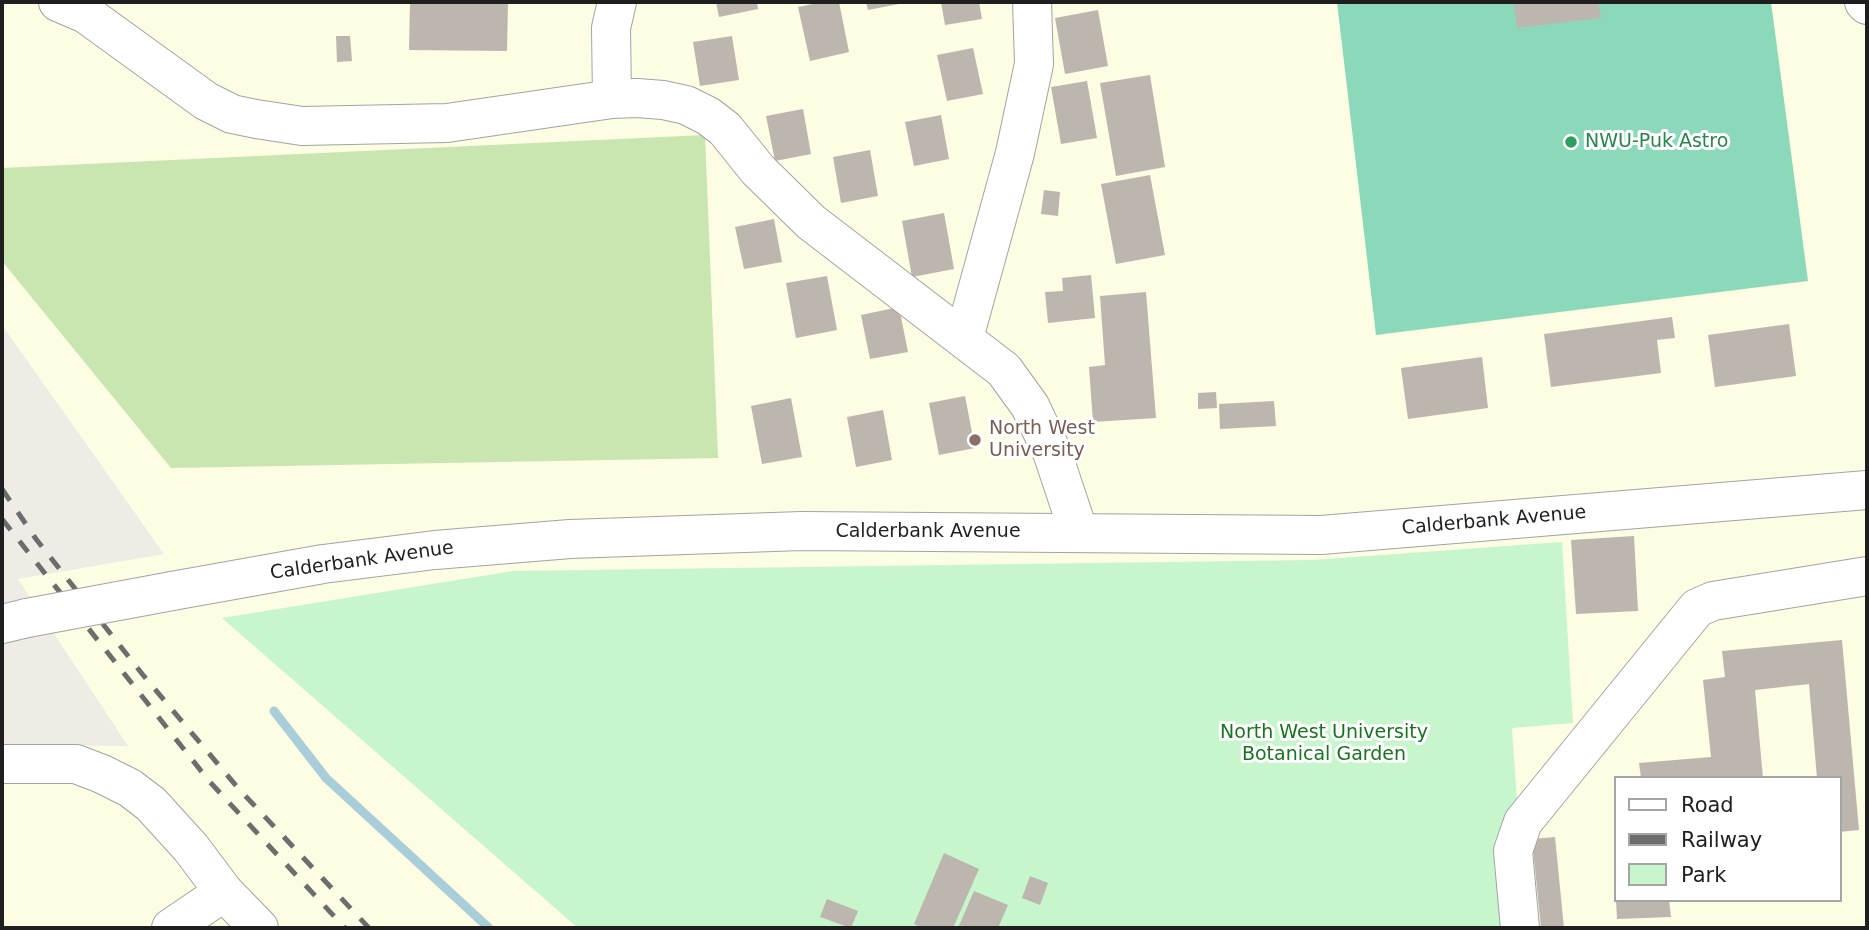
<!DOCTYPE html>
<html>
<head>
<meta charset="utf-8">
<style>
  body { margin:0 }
  #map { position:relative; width:1869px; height:930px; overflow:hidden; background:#efece6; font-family:"DejaVu Sans",sans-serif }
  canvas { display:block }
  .frame { position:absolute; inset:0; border:4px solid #1f1f1f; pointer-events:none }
  .legend { position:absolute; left:1614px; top:776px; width:228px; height:126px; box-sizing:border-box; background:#fff; border:2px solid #a5a5a5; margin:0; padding:9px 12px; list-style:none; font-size:21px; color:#1f1f1f }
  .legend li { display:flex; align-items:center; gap:14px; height:35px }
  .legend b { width:35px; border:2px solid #a5a5a5 }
</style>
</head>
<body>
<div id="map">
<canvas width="1869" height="930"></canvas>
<div class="frame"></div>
<ul class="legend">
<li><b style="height:9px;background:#fff"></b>Road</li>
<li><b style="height:9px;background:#6d6d6d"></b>Railway</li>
<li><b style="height:19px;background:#c7f5cc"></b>Park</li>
</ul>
</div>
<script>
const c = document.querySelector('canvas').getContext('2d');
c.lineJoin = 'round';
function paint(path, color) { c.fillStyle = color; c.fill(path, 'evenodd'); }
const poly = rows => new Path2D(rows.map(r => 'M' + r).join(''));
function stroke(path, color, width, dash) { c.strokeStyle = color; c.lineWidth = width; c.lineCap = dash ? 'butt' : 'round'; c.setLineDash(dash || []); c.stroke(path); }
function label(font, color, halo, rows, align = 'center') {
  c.font = font + ' "DejaVu Sans",sans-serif'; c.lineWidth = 6; c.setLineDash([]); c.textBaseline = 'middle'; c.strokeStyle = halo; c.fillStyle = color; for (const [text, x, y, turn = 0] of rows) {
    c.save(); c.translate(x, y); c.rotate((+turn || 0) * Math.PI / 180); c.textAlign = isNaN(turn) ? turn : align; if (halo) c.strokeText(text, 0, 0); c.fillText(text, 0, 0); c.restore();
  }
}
const education = poly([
  [2,2,1867,2,1867,928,2,928,2,745,128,746,18,579,164,554,2,325],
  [1615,778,1839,778,1839,900,1615,900]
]);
const grass = poly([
  [705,135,718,458,171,468,2,261,2,168]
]);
const park = poly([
  [1562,542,1573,723,1512,728,1526,928,578,928,222,618,513,571,1313,560]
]);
const pitch = poly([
  [1337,2,1771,2,1808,281,1376,335]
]);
const stream = poly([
  [274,711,326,778,489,928]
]);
const building = poly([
  [410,2,508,2,507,51,409,50],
  [716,2,757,2,758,9,719,17],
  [823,2,839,2,849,52,810,61,798,7],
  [866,2,904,2,904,3,868,10],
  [941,2,979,2,982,19,945,25],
  [1529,2,1598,2,1601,18,1517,28,1514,4],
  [1098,10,1108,66,1065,74,1055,18],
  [336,36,350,36,352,61,337,62],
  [732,36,739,80,700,86,693,42],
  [973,48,983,94,947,101,937,55],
  [1150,75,1165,167,1116,176,1100,83],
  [1087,81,1097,138,1061,144,1051,87],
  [803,109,811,154,775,161,766,116],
  [941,115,949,159,914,166,905,122],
  [870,150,878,196,841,203,833,157],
  [1150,175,1165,255,1116,264,1101,184],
  [1044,190,1060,192,1058,216,1041,214],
  [944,213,954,269,912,277,902,221],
  [774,219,782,262,744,269,735,227],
  [1091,275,1095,318,1048,323,1045,292,1063,291,1062,278],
  [827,276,837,330,796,338,786,283],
  [1146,292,1156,418,1093,422,1089,367,1105,365,1100,296],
  [899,307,908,352,870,359,861,315],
  [1672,317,1675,338,1657,340,1661,373,1551,387,1544,334],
  [1789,324,1796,376,1715,387,1708,335],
  [1482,357,1488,408,1408,419,1401,368],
  [1216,392,1217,408,1198,409,1198,393],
  [965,396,975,448,939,455,929,403],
  [791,398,802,457,762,464,751,406],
  [1274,401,1276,426,1220,429,1219,404],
  [883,410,892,460,856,467,847,417],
  [1634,536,1638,611,1576,614,1571,540],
  [1842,640,1859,830,1839,832,1839,778,1817,778,1809,684,1755,690,1763,778,1641,778,1639,763,1711,757,1703,680,1725,677,1722,651],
  [1555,837,1564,928,1541,928,1532,839],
  [944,853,979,869,953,928,922,928,914,924],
  [1030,876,1048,883,1040,905,1022,898],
  [974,891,1008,905,998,928,958,928],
  [827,899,858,911,851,928,820,917],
  [1616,900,1669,900,1671,917,1617,919]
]);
const minor = poly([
  [58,2,86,14,206,101,232,114,256,119,302,126,447,123,612,99,637,98,663,100,686,105,708,116,725,129,758,170,811,222,1004,370,1030,406,1052,452,1079,533],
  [1864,2,1867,5],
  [612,99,611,28,617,2],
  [964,338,1015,153,1034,64,1032,2],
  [172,591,323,564,435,550,570,539,802,531,1321,535,1867,490],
  [2,624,27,618],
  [2,764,76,764,102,774,130,788,151,804,191,848,224,892,259,928],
  [171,928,224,892],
  [1520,928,1513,851,1523,822,1697,608,1713,601,1867,576]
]);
const rail = poly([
  [2,489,36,539,143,675,238,788,369,928],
  [2,519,209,781,345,928]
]);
const minorBridge = poly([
  [27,618,172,591]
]);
const markers = [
  [1571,142,7,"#2e9e5b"],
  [975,440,7,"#8d6e63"]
];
const leisureNames = [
  ["NWU-Puk Astro",1585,142]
];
const educationNames = [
  ["North West",989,429],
  ["University",989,451]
];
const streetNames = [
  ["Calderbank Avenue",1494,521,-5],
  ["Calderbank Avenue",928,532],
  ["Calderbank Avenue",362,561,-8]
];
const parkNames = [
  ["North West University",1324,733],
  ["Botanical Garden",1324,755]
];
paint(education, '#fcfde2');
paint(grass, '#c9e5b0');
paint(park, '#c7f5cc');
paint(pitch, '#8bd8bb');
stroke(stream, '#aaced9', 9);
paint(building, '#bcb6af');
stroke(minor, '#a3a3a3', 40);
stroke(minor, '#fff', 38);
stroke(rail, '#6d6d6d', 5, [14, 14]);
stroke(minorBridge, '#a3a3a3', 40, []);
stroke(minorBridge, '#fff', 38);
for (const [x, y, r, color] of markers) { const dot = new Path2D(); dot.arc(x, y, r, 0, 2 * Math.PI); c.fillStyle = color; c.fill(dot); stroke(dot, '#fff', 2.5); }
label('19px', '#27864d', '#fff', leisureNames, 'left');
label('19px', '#785e54', '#fff', educationNames, 'left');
label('19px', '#1f1f1f', '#fff', streetNames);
label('19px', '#15761e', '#fff', parkNames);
</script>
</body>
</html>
